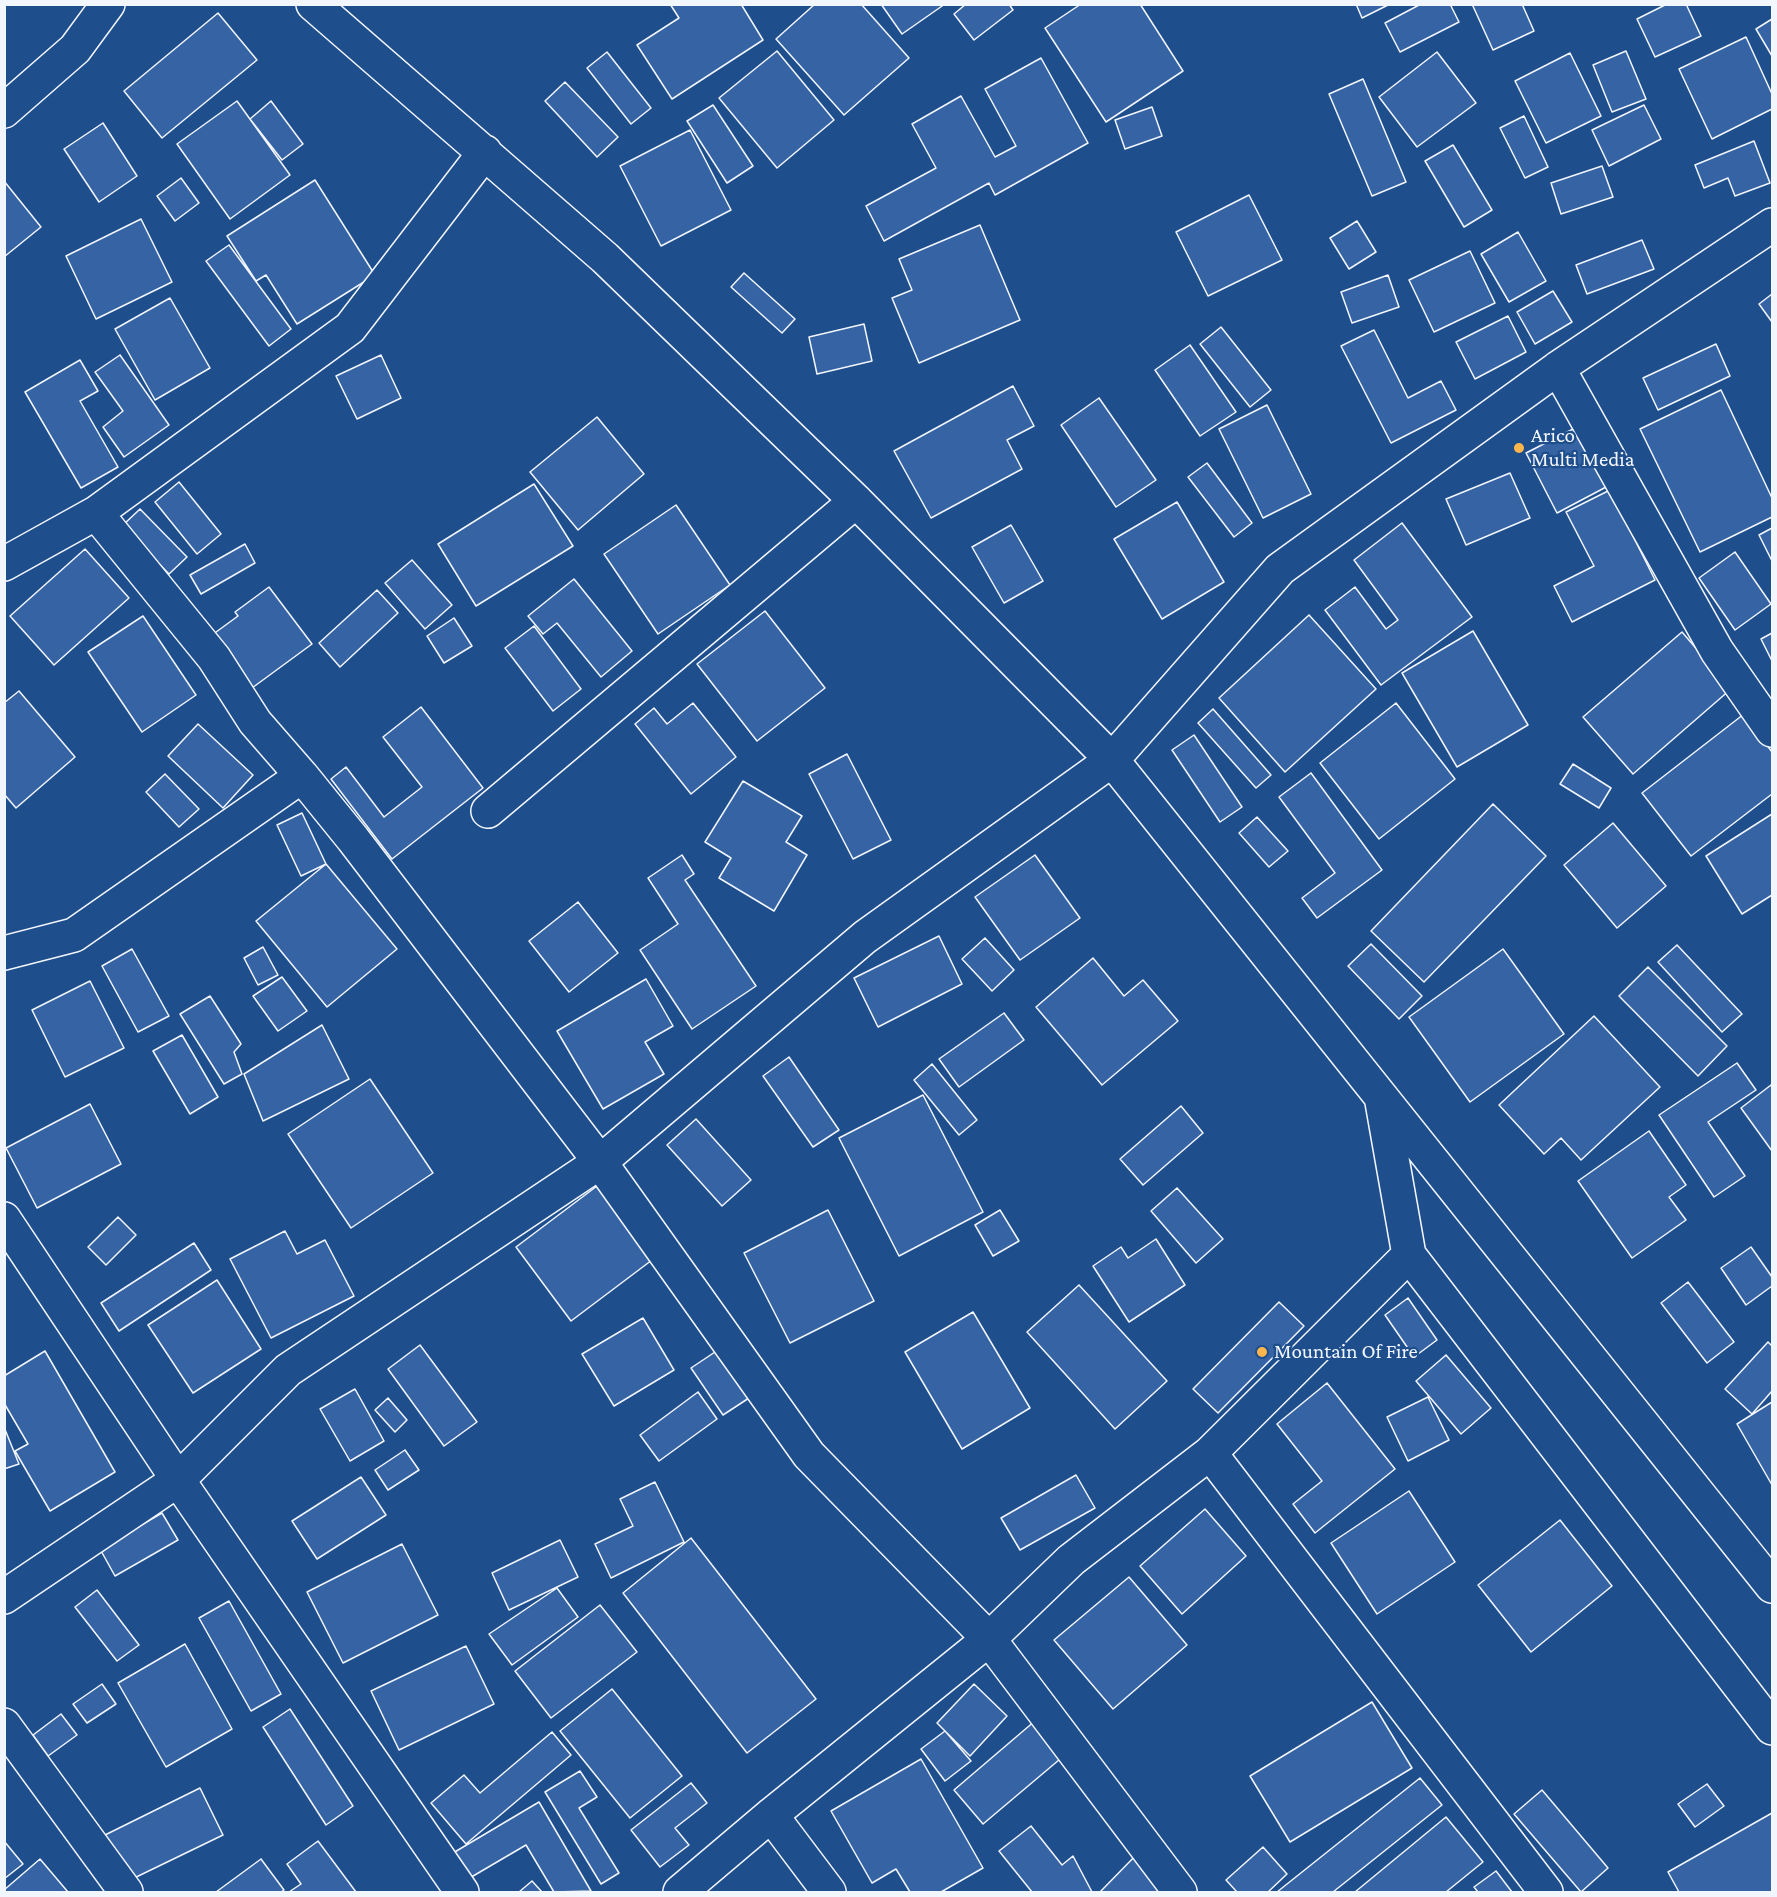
<!DOCTYPE html>
<html>
<head>
<meta charset="utf-8">
<style>
  body { margin:0 }
  #map { position:relative; width:1777px; height:1897px; overflow:hidden; background:#1f4e8c; font-family:"Crimson Pro",serif }
  canvas { display:block }
  .frame { position:absolute; inset:0; border:6px solid #f2f6ff; pointer-events:none }
</style>
</head>
<body>
<div id="map">
<canvas width="1777" height="1897"></canvas>
<div class="frame"></div>
</div>
<script>
const c = document.querySelector('canvas').getContext('2d');
c.lineJoin = 'round';
function paint(path, color) { c.fillStyle = color; c.fill(path, 'evenodd'); }
const poly = rows => new Path2D(rows.map(r => 'M' + r).join(''));
function stroke(path, color, width, dash) { c.strokeStyle = color; c.lineWidth = width; c.lineCap = dash ? 'butt' : 'round'; c.setLineDash(dash || []); c.stroke(path); }
function label(font, color, halo, rows, align = 'center') {
  c.font = font + ' "Crimson Pro",serif'; c.lineWidth = 4.5; c.setLineDash([]); c.textBaseline = 'middle'; c.strokeStyle = halo; c.fillStyle = color; for (const [text, x, y, turn = 0] of rows) {
    c.save(); c.translate(x, y); c.rotate((+turn || 0) * Math.PI / 180); c.textAlign = isNaN(turn) ? turn : align; if (halo) c.strokeText(text, 0, 0); c.fillText(text, 0, 0); c.restore();
  }
}
const building = poly([
  [670,4,741,4,763,40,672,99,637,45,679,18,670,4],
  [815,4,861,4,909,58,844,115,776,39,815,4],
  [881,4,945,4,902,34,881,4],
  [966,4,1009,4,1013,10,974,40,954,14,966,4],
  [1081,4,1140,4,1183,71,1106,122,1045,28,1081,4],
  [1356,4,1387,4,1388,5,1362,18,1356,4],
  [1421,4,1450,4,1459,22,1400,52,1385,23,1421,4],
  [1472,4,1522,4,1534,31,1493,50,1472,4],
  [1667,4,1686,4,1701,36,1655,57,1637,19,1667,4],
  [218,13,257,60,162,138,124,91,218,13],
  [1772,19,1772,56,1756,29,1772,19],
  [1746,37,1772,94,1772,109,1712,139,1679,69,1746,37],
  [777,51,834,120,777,168,719,98,777,51],
  [1626,51,1646,99,1612,112,1593,65,1626,51],
  [607,52,651,108,631,124,587,68,607,52],
  [1437,52,1476,103,1417,147,1379,97,1437,52],
  [1570,53,1601,116,1546,143,1515,81,1570,53],
  [1041,58,1088,143,995,195,989,183,884,241,866,206,936,168,912,124,961,96,995,157,1016,146,985,89,1041,58],
  [1363,79,1406,182,1372,196,1329,94,1363,79],
  [565,82,618,137,597,157,545,101,565,82],
  [237,101,290,175,230,219,177,144,237,101],
  [271,101,303,144,282,160,250,119,271,101],
  [713,105,753,166,727,183,687,121,713,105],
  [1644,105,1661,139,1609,166,1592,130,1644,105],
  [1152,107,1162,136,1125,149,1115,120,1152,107],
  [1524,116,1548,167,1525,178,1500,128,1524,116],
  [103,123,137,176,99,202,64,149,103,123],
  [690,130,731,210,661,246,620,166,690,130],
  [1754,141,1770,183,1735,196,1728,178,1704,188,1695,165,1754,141],
  [1453,145,1492,210,1464,227,1425,161,1453,145],
  [1602,166,1613,197,1561,214,1551,183,1602,166],
  [181,178,199,203,175,221,157,196,181,178],
  [315,180,375,275,297,324,266,275,256,281,227,236,315,180],
  [4,181,41,227,4,257,4,181],
  [1249,195,1282,260,1208,296,1176,232,1249,195],
  [141,219,172,282,96,319,66,256,141,219],
  [1357,221,1376,252,1349,269,1330,238,1357,221],
  [980,225,1020,320,919,363,892,298,912,290,899,259,980,225],
  [1518,232,1546,281,1509,302,1481,254,1518,232],
  [1642,240,1654,269,1587,294,1576,265,1642,240],
  [229,245,291,329,269,346,206,261,229,245],
  [1470,251,1495,303,1434,332,1409,280,1470,251],
  [744,273,795,319,782,333,731,287,744,273],
  [1388,275,1399,307,1352,323,1341,292,1388,275],
  [1553,291,1572,322,1535,344,1517,312,1553,291],
  [1772,294,1772,322,1759,304,1772,294],
  [170,298,210,368,155,400,115,329,170,298],
  [1508,316,1526,352,1475,379,1456,342,1508,316],
  [864,324,872,361,817,374,809,337,864,324],
  [1221,327,1271,390,1250,407,1200,344,1221,327],
  [1374,330,1408,398,1441,381,1456,410,1391,443,1341,346,1374,330],
  [1716,344,1730,376,1658,410,1643,378,1716,344],
  [1190,345,1236,412,1200,436,1155,370,1190,345],
  [120,355,169,425,124,457,103,427,123,411,95,372,120,355],
  [381,355,401,398,357,419,336,376,381,355],
  [80,360,98,391,80,401,118,467,81,488,25,392,80,360],
  [1013,386,1034,426,1007,440,1022,469,931,518,894,451,1013,386],
  [1721,390,1772,498,1772,517,1700,552,1640,429,1721,390],
  [1099,398,1156,480,1116,507,1061,425,1099,398],
  [1267,405,1311,494,1263,518,1219,429,1267,405],
  [597,417,644,474,578,530,530,472,597,417],
  [1577,427,1608,486,1557,513,1526,453,1577,427],
  [1207,463,1252,523,1234,537,1188,477,1207,463],
  [1510,473,1530,518,1466,545,1446,499,1510,473],
  [179,482,221,534,197,554,155,502,179,482],
  [534,484,573,546,476,606,438,544,534,484],
  [1610,490,1655,580,1572,622,1554,586,1594,566,1566,512,1610,490],
  [1177,502,1224,582,1162,619,1114,539,1177,502],
  [676,505,730,585,658,634,604,554,676,505],
  [140,509,187,557,169,574,122,526,140,509],
  [1402,523,1472,617,1381,685,1325,610,1355,587,1386,629,1398,620,1354,560,1402,523],
  [1011,525,1043,581,1004,603,972,547,1011,525],
  [1772,528,1772,561,1759,535,1772,528],
  [245,544,255,563,201,594,190,575,245,544],
  [85,549,129,598,54,665,10,616,85,549],
  [1735,552,1771,604,1735,630,1699,578,1735,552],
  [412,560,452,605,425,629,385,583,412,560],
  [574,579,632,651,601,677,557,623,543,634,528,616,574,579],
  [269,587,312,644,252,688,212,635,238,616,235,612,269,587],
  [377,590,398,613,340,667,319,643,377,590],
  [765,611,825,688,757,741,697,664,765,611],
  [1309,615,1376,689,1285,772,1219,698,1309,615],
  [143,616,196,695,142,732,88,652,143,616],
  [454,618,472,646,444,663,427,636,454,618],
  [534,626,581,689,553,711,505,648,534,626],
  [1473,631,1528,725,1457,767,1402,673,1473,631],
  [1682,632,1731,689,1633,774,1583,717,1682,632],
  [1772,633,1772,661,1761,639,1772,633],
  [19,691,75,757,16,808,4,794,4,703,19,691],
  [693,703,736,757,691,794,635,724,654,708,667,724,693,703],
  [1396,703,1455,779,1379,839,1320,763,1396,703],
  [421,707,483,788,392,859,331,779,346,767,384,817,422,787,383,737,421,707],
  [1213,709,1271,775,1256,788,1198,723,1213,709],
  [1744,714,1772,752,1772,794,1691,856,1642,793,1744,714],
  [198,724,253,775,223,808,168,756,198,724],
  [1194,735,1242,807,1220,822,1172,750,1194,735],
  [847,754,891,840,853,859,809,774,847,754],
  [1573,764,1611,788,1599,808,1560,784,1573,764],
  [1311,773,1382,870,1317,918,1302,898,1335,873,1279,797,1311,773],
  [165,774,199,809,179,827,146,792,165,774],
  [743,781,802,816,786,842,807,855,774,911,719,878,731,858,705,842,743,781],
  [1493,804,1546,856,1424,982,1371,931,1493,804],
  [302,813,326,864,301,876,277,825,302,813],
  [1772,814,1772,895,1742,914,1706,856,1772,814],
  [1257,817,1288,851,1269,867,1239,833,1257,817],
  [1613,823,1666,886,1617,928,1564,865,1613,823],
  [682,855,694,874,685,880,756,986,692,1029,640,950,678,924,648,878,682,855],
  [1035,855,1080,918,1020,960,975,897,1035,855],
  [326,864,397,949,327,1007,256,921,326,864],
  [578,902,618,953,569,992,529,941,578,902],
  [939,936,962,984,878,1027,854,978,939,936],
  [985,938,1014,970,992,991,962,959,985,938],
  [1371,944,1422,996,1399,1019,1348,966,1371,944],
  [1677,945,1742,1014,1722,1032,1658,962,1677,945],
  [263,947,278,975,258,985,244,958,263,947],
  [132,949,169,1016,138,1032,102,966,132,949],
  [1503,949,1564,1034,1470,1102,1409,1017,1503,949],
  [1093,958,1124,996,1143,980,1178,1021,1102,1085,1036,1007,1093,958],
  [1648,967,1727,1046,1698,1076,1619,996,1648,967],
  [282,977,307,1011,278,1031,253,996,282,977],
  [646,979,673,1026,645,1042,664,1074,603,1109,557,1031,646,979],
  [90,981,124,1048,65,1077,32,1010,90,981],
  [210,996,241,1044,234,1052,242,1074,224,1084,180,1014,210,996],
  [1004,1013,1024,1040,959,1087,939,1059,1004,1013],
  [1594,1016,1660,1087,1581,1160,1561,1138,1544,1154,1499,1105,1594,1016],
  [322,1025,349,1079,263,1121,244,1074,322,1025],
  [182,1035,218,1097,190,1114,153,1051,182,1035],
  [789,1057,839,1130,813,1147,763,1076,789,1057],
  [1737,1063,1756,1090,1708,1122,1745,1176,1714,1197,1659,1115,1737,1063],
  [932,1064,977,1120,959,1135,914,1080,932,1064],
  [370,1079,433,1173,351,1228,288,1134,370,1079],
  [1771,1085,1772,1087,1772,1151,1741,1108,1771,1085],
  [923,1095,983,1212,899,1256,839,1138,923,1095],
  [90,1104,121,1164,37,1208,6,1148,90,1104],
  [1181,1106,1203,1133,1143,1185,1120,1159,1181,1106],
  [696,1119,751,1180,722,1206,667,1145,696,1119],
  [1649,1131,1686,1185,1669,1197,1686,1220,1632,1258,1578,1181,1649,1131],
  [597,1186,652,1260,571,1321,516,1247,597,1186],
  [1177,1188,1223,1239,1196,1263,1151,1211,1177,1188],
  [828,1210,874,1301,790,1343,744,1253,828,1210],
  [1000,1210,1019,1241,993,1256,975,1225,1000,1210],
  [118,1217,136,1235,106,1265,88,1247,118,1217],
  [285,1231,297,1254,325,1240,354,1296,271,1338,230,1259,285,1231],
  [1156,1239,1185,1285,1129,1322,1093,1266,1121,1247,1128,1258,1156,1239],
  [194,1243,211,1270,119,1331,101,1303,194,1243],
  [1751,1247,1772,1277,1772,1286,1746,1305,1721,1268,1751,1247],
  [217,1280,261,1349,193,1393,148,1325,217,1280],
  [1688,1282,1734,1342,1707,1363,1661,1303,1688,1282],
  [1079,1285,1167,1381,1115,1429,1027,1332,1079,1285],
  [1408,1298,1437,1340,1414,1357,1385,1315,1408,1298],
  [1279,1302,1304,1326,1218,1413,1193,1389,1279,1302],
  [973,1312,1030,1408,962,1449,905,1352,973,1312],
  [643,1318,674,1370,614,1406,582,1354,643,1318],
  [1768,1342,1772,1346,1772,1391,1752,1414,1725,1389,1768,1342],
  [420,1345,477,1422,444,1446,388,1369,420,1345],
  [718,1350,749,1398,723,1415,691,1368,718,1350],
  [45,1351,115,1472,50,1511,15,1451,28,1444,4,1403,4,1376,45,1351],
  [1446,1355,1491,1408,1461,1434,1416,1381,1446,1355],
  [1327,1383,1395,1469,1315,1533,1293,1504,1322,1481,1277,1424,1327,1383],
  [355,1389,384,1441,350,1461,320,1409,355,1389],
  [698,1392,717,1419,659,1461,640,1435,698,1392],
  [1428,1397,1449,1440,1408,1461,1387,1417,1428,1397],
  [388,1398,407,1420,395,1432,375,1410,388,1398],
  [1772,1402,1772,1485,1737,1424,1772,1402],
  [4,1427,19,1464,4,1469,4,1427],
  [405,1450,419,1470,388,1490,375,1470,405,1450],
  [1076,1475,1095,1508,1020,1550,1001,1518,1076,1475],
  [361,1477,386,1515,317,1559,292,1521,361,1477],
  [655,1482,684,1542,611,1578,595,1544,633,1526,620,1499,655,1482],
  [1409,1491,1455,1562,1377,1614,1331,1543,1409,1491],
  [1205,1509,1246,1556,1182,1614,1140,1566,1205,1509],
  [162,1513,178,1540,115,1576,100,1549,162,1513],
  [1560,1520,1612,1586,1531,1652,1478,1585,1560,1520],
  [691,1538,816,1699,747,1753,623,1593,691,1538],
  [560,1540,578,1577,509,1610,492,1573,560,1540],
  [402,1544,438,1615,343,1663,307,1592,402,1544],
  [1129,1577,1187,1645,1113,1709,1054,1640,1129,1577],
  [557,1588,578,1617,512,1665,489,1634,557,1588],
  [97,1590,139,1645,117,1661,75,1607,97,1590],
  [229,1601,281,1694,251,1711,199,1618,229,1601],
  [600,1605,637,1652,551,1718,515,1671,600,1605],
  [185,1644,232,1729,166,1767,118,1683,185,1644],
  [466,1646,494,1704,399,1750,371,1691,466,1646],
  [102,1684,116,1704,87,1723,73,1704,102,1684],
  [974,1684,1007,1716,970,1756,937,1723,974,1684],
  [612,1689,682,1776,630,1818,560,1731,612,1689],
  [1372,1702,1412,1768,1290,1842,1250,1776,1372,1702],
  [290,1709,353,1806,326,1825,263,1727,290,1709],
  [61,1714,77,1735,48,1756,33,1735,61,1714],
  [1036,1720,1066,1754,983,1824,954,1790,1036,1720],
  [945,1731,971,1761,945,1781,921,1749,945,1731],
  [552,1732,571,1755,466,1844,431,1803,464,1775,480,1793,552,1732],
  [921,1759,983,1868,941,1892,910,1892,896,1869,872,1883,831,1811,921,1759],
  [580,1771,597,1797,579,1808,619,1873,601,1884,545,1792,580,1771],
  [1420,1778,1442,1805,1333,1892,1277,1892,1420,1778],
  [691,1783,707,1803,675,1828,689,1845,660,1867,631,1830,691,1783],
  [1707,1784,1724,1806,1695,1827,1678,1804,1707,1784],
  [200,1788,223,1835,128,1881,105,1835,200,1788],
  [1542,1790,1608,1868,1581,1892,1514,1814,1542,1790],
  [539,1802,591,1891,554,1892,526,1845,468,1879,453,1853,539,1802],
  [1772,1813,1772,1892,1679,1892,1668,1872,1772,1813],
  [1446,1817,1483,1862,1446,1892,1355,1892,1446,1817],
  [1031,1826,1062,1865,1073,1856,1092,1892,1032,1892,999,1851,1031,1826],
  [4,1841,23,1864,4,1879,4,1841],
  [318,1841,356,1892,289,1892,301,1884,287,1864,318,1841],
  [1263,1847,1287,1874,1268,1892,1237,1892,1226,1880,1263,1847],
  [1141,1850,1175,1892,1100,1892,1141,1850],
  [40,1859,68,1892,4,1892,4,1890,40,1859],
  [261,1859,284,1890,281,1892,216,1892,261,1859],
  [1496,1871,1512,1892,1478,1892,1474,1887,1496,1871],
  [532,1881,542,1892,519,1892,532,1881]
]);
const minor = poly([
  [313,4,605,258,856,501,1112,760,1772,1586],
  [4,111,75,49,108,4],
  [1558,368,1717,651,1772,730],
  [4,564,96,513,350,328,485,152],
  [302,776,353,839,600,1162,809,1455,989,1639,1180,1892],
  [488,811,856,501],
  [4,953,74,935,302,776,255,722,214,658,96,513],
  [4,1219,178,1480,462,1892],
  [1409,1255,1772,1728],
  [1210,1453,1546,1892],
  [4,1597,178,1480,288,1370,600,1162,865,937,1112,760,1280,569,1558,368,1772,225],
  [4,1725,126,1892],
  [771,1815,829,1892],
  [680,1892,771,1815,989,1639,1071,1560,1210,1453,1409,1255,1382,1102]
]);
const markers = [
  [1519,448,6,"#ffb74d"],
  [1262,1352,6,"#ffb74d"]
];
const poiNames = [
  ["Arico",1531,436],
  ["Multi Media",1531,460],
  ["Mountain Of Fire",1274,1352]
];
paint(building, '#3563a3');
stroke(building, '#f2f6ff', 1.5);
stroke(minor, '#f2f6ff', 36);
stroke(minor, '#1f4e8c', 33);
for (const [x, y, r, color] of markers) { const dot = new Path2D(); dot.arc(x, y, r, 0, 2 * Math.PI); c.fillStyle = color; c.fill(dot); stroke(dot, '#1f4e8c', 2); }
label('21px', '#f2f6ff', '#1f4e8c', poiNames, 'left');
</script>
</body>
</html>
